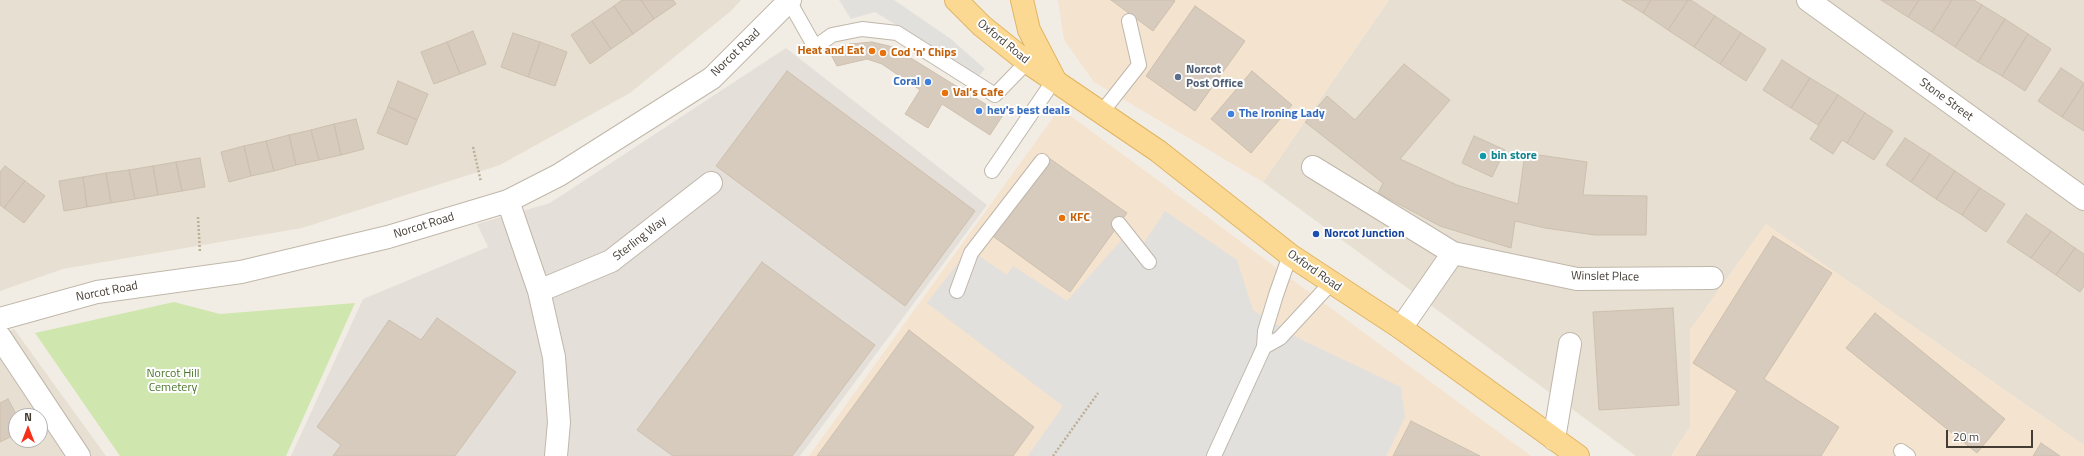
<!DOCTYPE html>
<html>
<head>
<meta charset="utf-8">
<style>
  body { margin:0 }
  #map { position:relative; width:2084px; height:456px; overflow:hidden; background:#f2ede4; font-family:"Titillium Web",sans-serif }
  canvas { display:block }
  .north { position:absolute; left:8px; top:408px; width:40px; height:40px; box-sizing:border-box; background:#fff; border:1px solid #b4b1ae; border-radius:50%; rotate:0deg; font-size:11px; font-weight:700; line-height:16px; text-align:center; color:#443d34 }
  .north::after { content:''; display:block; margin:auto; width:14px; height:18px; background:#f52f18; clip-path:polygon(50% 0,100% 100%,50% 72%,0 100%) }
  .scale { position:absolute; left:1946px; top:430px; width:87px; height:18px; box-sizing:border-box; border:2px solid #443d34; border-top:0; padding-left:5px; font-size:12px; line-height:14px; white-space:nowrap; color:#443d34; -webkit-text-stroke:3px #fff; paint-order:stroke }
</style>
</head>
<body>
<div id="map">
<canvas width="2084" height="456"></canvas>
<div class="north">N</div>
<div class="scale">20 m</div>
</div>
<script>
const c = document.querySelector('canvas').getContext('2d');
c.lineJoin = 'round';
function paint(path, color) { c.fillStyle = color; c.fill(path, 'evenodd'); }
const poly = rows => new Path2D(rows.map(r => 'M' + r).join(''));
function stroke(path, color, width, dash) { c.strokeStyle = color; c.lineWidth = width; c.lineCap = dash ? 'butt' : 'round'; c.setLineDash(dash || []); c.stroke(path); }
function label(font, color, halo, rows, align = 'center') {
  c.font = font + ' "Titillium Web",sans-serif'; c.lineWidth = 4; c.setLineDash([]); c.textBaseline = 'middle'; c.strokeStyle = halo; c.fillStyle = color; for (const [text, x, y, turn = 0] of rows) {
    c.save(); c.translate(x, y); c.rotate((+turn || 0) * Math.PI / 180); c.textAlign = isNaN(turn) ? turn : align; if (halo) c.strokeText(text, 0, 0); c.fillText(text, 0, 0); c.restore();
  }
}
const residential = poly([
  [0,0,741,0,731,11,630,93,500,165,302,228,63,269,0,291],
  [1389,0,2084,0,2084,445,1766,224,1690,330,1690,427,1671,456,1636,456,1263,182],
  [14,329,106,456,0,456,0,336],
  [16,416,40,416,40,440,16,440]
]);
const commercial = poly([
  [1058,0,1389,0,1263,182,1094,82,1064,40],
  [1060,108,1531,456,809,456],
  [1766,224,2084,445,2084,456,1671,456,1690,427,1690,330]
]);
const industrial = poly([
  [786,48,987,205,800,456,291,456,363,299,488,247,477,224,550,203]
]);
const green = poly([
  [174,302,220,314,355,303,286,456,120,456,35,333]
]);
const parking = poly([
  [839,0,894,0,951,39,985,69,979,76,875,12,851,19],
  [1165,211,1237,260,1253,310,1298,338,1401,387,1405,417,1386,456,1028,456,1063,406,927,303,969,249,1007,275,1013,266,1067,301,1127,234,1143,244]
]);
const building = poly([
  [622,0,641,0,654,19,633,34,614,6,622,0],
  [641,0,673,0,676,4,654,19,641,0],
  [1111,0,1174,0,1175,1,1153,31,1111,0],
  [1622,0,1651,0,1643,13,1622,0],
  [1651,0,1688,0,1668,30,1643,13,1651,0],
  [1688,0,1691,0,1715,16,1694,47,1668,30,1688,0],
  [1881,0,1919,0,1908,17,1881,0],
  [1919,0,1952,0,1932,32,1908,17,1919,0],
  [1952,0,1974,0,1982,5,1955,47,1932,32,1952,0],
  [1982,5,2005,19,1978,62,1955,47,1982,5],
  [614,6,633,34,611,49,592,21,614,6],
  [1195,6,1245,41,1195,111,1146,76,1195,6],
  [1715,16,1741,33,1720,64,1694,47,1715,16],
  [2005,19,2028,34,2002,76,1978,62,2005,19],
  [592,21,611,49,590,64,571,35,592,21],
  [473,31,486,64,460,74,447,42,473,31],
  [513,33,540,42,528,77,501,67,513,33],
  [1741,33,1766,49,1746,81,1720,64,1741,33],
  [2028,34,2051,49,2025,91,2002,76,2028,34],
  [447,42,460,74,434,84,421,52,447,42],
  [540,42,567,52,555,86,528,77,540,42],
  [872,42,893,47,1003,115,990,135,942,104,928,128,905,114,920,90,882,64,867,59,837,66,829,51,850,44,872,42],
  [1782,60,1810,78,1791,108,1763,90,1782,60],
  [1404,64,1450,100,1400,159,1457,185,1518,204,1525,153,1587,162,1583,195,1647,196,1646,235,1595,235,1545,228,1515,221,1511,248,1440,226,1378,193,1383,183,1305,122,1327,96,1355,120,1404,64],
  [2061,68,2084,83,2062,117,2038,101,2061,68],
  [787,71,975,211,905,306,716,166,787,71],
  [1252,71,1292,105,1251,153,1211,119,1252,71],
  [1810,78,1838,95,1818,125,1791,108,1810,78],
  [398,81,428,94,417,120,388,107,398,81],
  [2084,84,2084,131,2062,117,2084,84],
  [1838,95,1865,113,1847,143,1842,140,1833,154,1810,139,1838,95],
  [388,107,417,120,407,145,377,133,388,107],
  [1865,113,1893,131,1874,160,1847,143,1865,113],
  [356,119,364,149,341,155,334,124,356,119],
  [334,124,341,155,319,160,311,130,334,124],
  [311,130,319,160,296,165,289,135,311,130],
  [289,135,296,165,274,171,266,141,289,135],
  [1474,136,1505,150,1492,177,1462,163,1474,136],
  [1905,138,1930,154,1911,182,1886,165,1905,138],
  [266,141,274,171,251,176,244,146,266,141],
  [244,146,251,176,229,182,221,152,244,146],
  [1930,154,1955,171,1936,199,1911,182,1930,154],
  [1046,156,1127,213,1070,292,990,234,1046,156],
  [200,158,205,187,182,191,176,162,200,158],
  [176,162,182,191,158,195,153,166,176,162],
  [5,166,25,181,4,208,0,205,0,172,5,166],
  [153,166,158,195,135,199,129,170,153,166],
  [129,170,135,199,111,203,106,173,129,170],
  [1955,171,1980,188,1962,215,1936,199,1955,171],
  [106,173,111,203,87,207,83,177,106,173],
  [83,177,87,207,64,211,59,181,83,177],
  [25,181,45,196,24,223,4,208,25,181],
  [1980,188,2005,204,1986,232,1962,215,1980,188],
  [2026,214,2051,231,2031,258,2007,242,2026,214],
  [2051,231,2075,248,2056,275,2031,258,2051,231],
  [1773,236,1832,273,1764,379,1839,427,1821,456,1696,456,1737,391,1693,363,1773,236],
  [2075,248,2084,254,2084,286,2080,292,2056,275,2075,248],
  [762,262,875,345,792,456,673,456,637,430,762,262],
  [1673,308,1679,405,1599,410,1593,312,1673,308],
  [1875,313,2005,419,1977,453,1846,348,1875,313],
  [437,318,516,372,455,456,333,456,341,445,317,427,389,320,421,340,437,318],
  [909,330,1034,427,1013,456,817,456,909,330],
  [8,399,17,416,16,434,0,442,0,403,8,399],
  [1411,421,1480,456,1393,456,1411,421],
  [2041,443,2060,456,2033,456,2041,443]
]);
const path = poly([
  [473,147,481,182],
  [198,217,200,253],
  [1053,456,1098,393]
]);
const service = poly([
  [789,1,815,47,832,35,862,29,897,33,995,95,1027,62],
  [1102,112,1139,65,1129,21],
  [992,171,1054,80],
  [1119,224,1149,262],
  [957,291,971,253,1042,161],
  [1264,347,1280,338,1331,283],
  [1901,451,1908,456],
  [1214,456,1264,347,1265,331,1276,295,1290,255]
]);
const minor = poly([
  [1808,0,2084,199],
  [1313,167,1453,253,1577,279,1712,278],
  [508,201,539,291,554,357,559,422,556,456],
  [539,291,611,261,711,183],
  [1401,328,1453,253],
  [0,337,79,456],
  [1554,439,1570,344]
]);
const tertiary = poly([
  [0,319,97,292,241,272,388,237,508,201,559,175,712,78,790,0]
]);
const primary = poly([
  [956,0,982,26,1027,62,1158,151,1290,255,1401,328,1578,456],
  [1022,0,1029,30,1054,78]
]);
const markers = [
  [872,51,4,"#e8710a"],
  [883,53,4,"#e8710a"],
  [1178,77,4,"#5c6f8a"],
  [928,82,4,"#3f7fe0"],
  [945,93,4,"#e8710a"],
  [979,111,4,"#3f7fe0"],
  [1231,114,4,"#3f7fe0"],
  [1483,156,4,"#0f9aa8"],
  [1062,218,4,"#e8710a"],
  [1316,234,4,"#1a4fb4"]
];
const streetNames = [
  ["Oxford Road",1003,42,39],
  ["Norcot Road",736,53,-44],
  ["Stone Street",1946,100,36],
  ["Norcot Road",424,226,-17],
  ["Sterling Way",640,239,-38],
  ["Oxford Road",1314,271,35],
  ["Winslet Place",1605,277,1],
  ["Norcot Road",107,292,-11]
];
const foodNames = [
  ["Heat and Eat",864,51,"right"],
  ["Cod 'n' Chips",891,53],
  ["Val's Cafe",953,93],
  ["KFC",1070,218]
];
const serviceNames = [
  ["Norcot",1186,70],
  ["Post Office",1186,84]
];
const shopNames = [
  ["Coral",920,82,"right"],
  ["hev's best deals",987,111],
  ["The Ironing Lady",1239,114]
];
const cultureNames = [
  ["bin store",1491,156]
];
const transitNames = [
  ["Norcot Junction",1324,234]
];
const parkNames = [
  ["Norcot Hill",173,374],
  ["Cemetery",173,388]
];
paint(residential, '#e6dfd2');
paint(commercial, '#f4e3cf');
paint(industrial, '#e4dfd9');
paint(green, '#cfe6ae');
paint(parking, '#e2e0dd');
paint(building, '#d6cbbd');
stroke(building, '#cec0ae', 1);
stroke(service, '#c0b7aa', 16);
stroke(minor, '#c0b7aa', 24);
stroke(tertiary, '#c0b7aa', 24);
stroke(primary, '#e0b564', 24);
stroke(path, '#beaf99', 2.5, [2, 2]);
stroke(service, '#fff', 14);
stroke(minor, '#fff', 22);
stroke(tertiary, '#fff', 22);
stroke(primary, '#fcd993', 22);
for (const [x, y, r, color] of markers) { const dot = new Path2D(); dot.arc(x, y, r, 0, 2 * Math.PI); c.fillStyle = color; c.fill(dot); stroke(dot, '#fff', 1.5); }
label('12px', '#443d34', '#fff', streetNames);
label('bold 12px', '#c56008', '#fff', foodNames, 'left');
label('bold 12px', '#4e5e75', '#fff', serviceNames, 'left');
label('bold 12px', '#366cbe', '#fff', shopNames, 'left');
label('bold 12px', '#0d838f', '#fff', cultureNames, 'left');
label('bold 12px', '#164399', '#fff', transitNames, 'left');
label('12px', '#497429', '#fff', parkNames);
</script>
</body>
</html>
